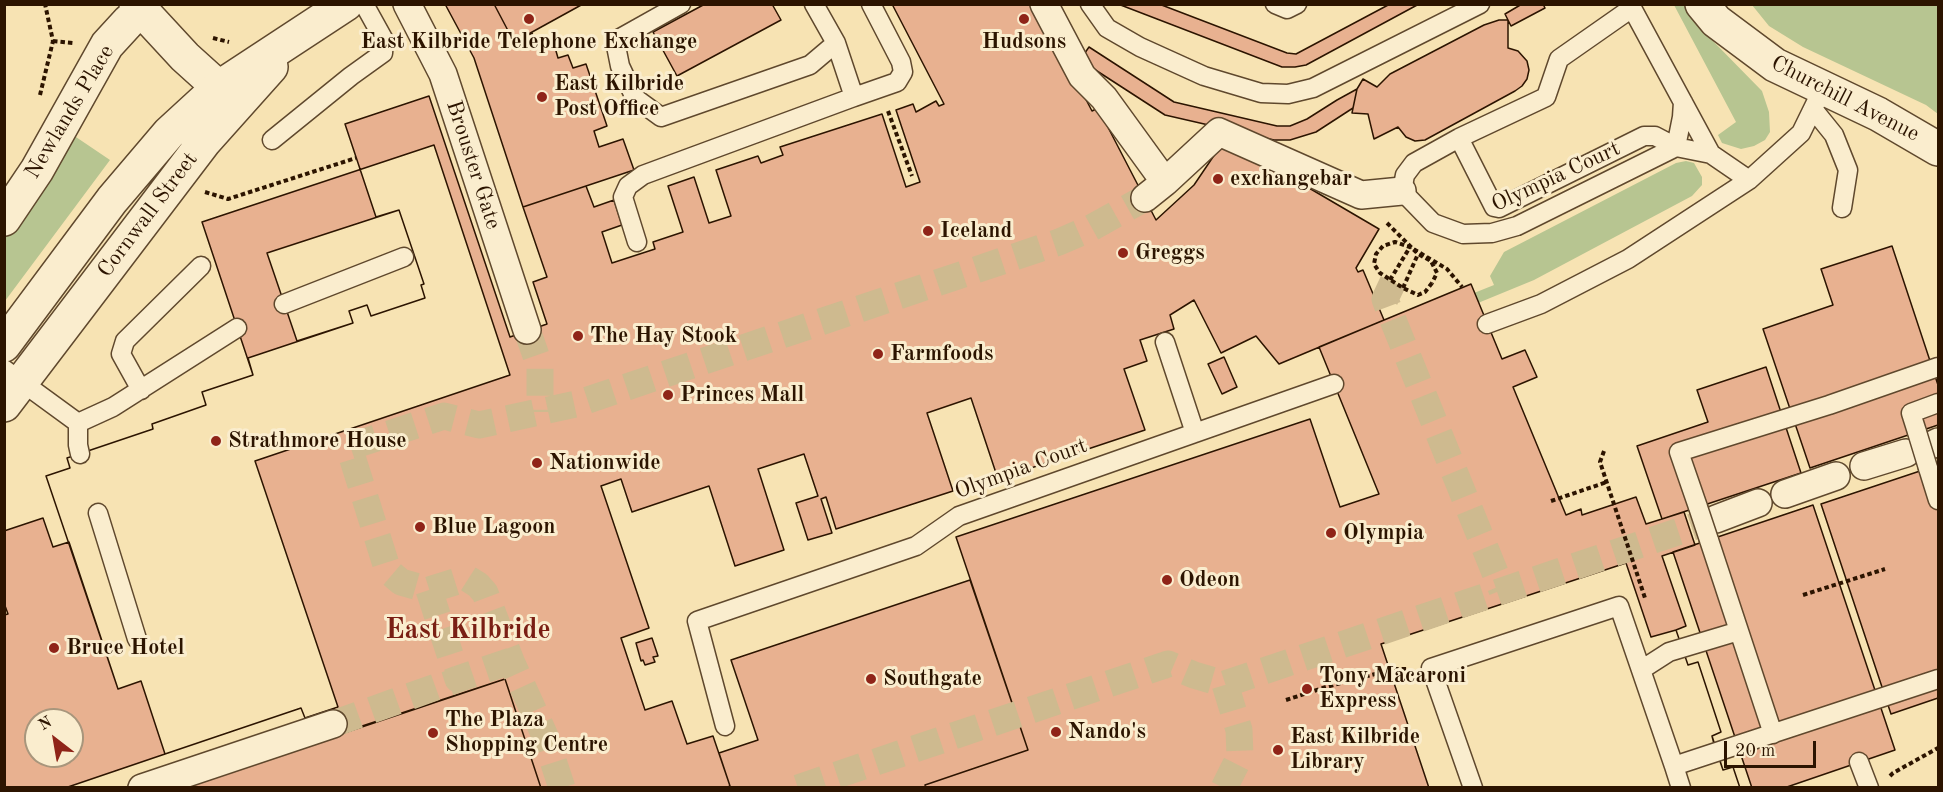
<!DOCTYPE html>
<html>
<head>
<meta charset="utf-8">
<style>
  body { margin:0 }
  #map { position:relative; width:1943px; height:792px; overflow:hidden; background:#f7e3b3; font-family:"Old Standard TT",serif }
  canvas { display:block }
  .frame { position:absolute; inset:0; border:6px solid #2c1400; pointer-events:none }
  .north { position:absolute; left:24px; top:708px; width:60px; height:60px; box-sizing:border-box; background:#faedce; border:2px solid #a8967c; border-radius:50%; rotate:329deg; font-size:16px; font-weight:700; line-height:24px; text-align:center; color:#2c1400 }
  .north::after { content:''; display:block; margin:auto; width:21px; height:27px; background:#8f2418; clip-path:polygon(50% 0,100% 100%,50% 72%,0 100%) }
  .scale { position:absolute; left:1724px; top:741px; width:92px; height:27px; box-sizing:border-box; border:3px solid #2c1400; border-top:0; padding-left:8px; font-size:18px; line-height:21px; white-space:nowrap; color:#2c1400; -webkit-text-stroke:4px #faedce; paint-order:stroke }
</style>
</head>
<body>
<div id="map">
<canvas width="1943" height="792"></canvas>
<div class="frame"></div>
<div class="north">N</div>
<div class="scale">20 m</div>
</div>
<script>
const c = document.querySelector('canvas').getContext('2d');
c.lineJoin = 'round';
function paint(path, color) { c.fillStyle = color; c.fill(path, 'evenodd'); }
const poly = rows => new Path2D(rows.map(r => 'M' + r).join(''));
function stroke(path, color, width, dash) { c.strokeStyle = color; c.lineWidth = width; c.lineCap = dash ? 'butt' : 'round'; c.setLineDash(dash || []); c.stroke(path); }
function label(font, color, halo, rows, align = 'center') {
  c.font = font + ' "Old Standard TT",serif'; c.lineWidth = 6; c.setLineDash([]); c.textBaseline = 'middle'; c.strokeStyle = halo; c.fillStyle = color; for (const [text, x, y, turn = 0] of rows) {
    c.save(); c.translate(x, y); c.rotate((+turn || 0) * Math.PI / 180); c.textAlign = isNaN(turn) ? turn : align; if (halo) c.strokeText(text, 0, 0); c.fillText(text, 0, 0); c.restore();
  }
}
const green = poly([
  [1674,5,1684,5,1711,39,1762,91,1769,112,1770,132,1765,140,1754,146,1741,149,1722,143,1718,135,1736,122],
  [1752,5,1938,5,1938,114,1926,105,1803,47,1769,26],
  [73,135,110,160,5,301,5,236],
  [1686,161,1694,163,1702,177,1702,185,1692,196,1534,280,1478,303,1474,293,1494,285,1490,276,1504,252,1676,163]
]);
const building = poly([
  [445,4,494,4,514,42,532,33,539,49,554,44,558,58,568,55,573,68,586,64,607,126,594,131,599,147,623,139,634,170,523,207,474,58,445,4],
  [494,4,583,4,514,42,494,4],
  [705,4,772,4,781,20,677,76,653,32,705,4],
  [892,4,1036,4,1092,111,1098,108,1156,220,1194,185,1215,154,1222,137,1379,229,1356,268,1358,272,1363,270,1384,320,1279,364,1256,336,1221,353,1194,300,1170,315,1174,329,1140,340,1147,361,1124,369,1145,430,998,479,971,398,927,413,953,491,836,529,826,497,821,499,832,533,808,540,796,503,818,496,804,454,758,469,784,550,735,566,709,486,632,512,621,479,601,486,649,628,621,638,645,710,672,701,687,744,713,736,730,786,725,788,541,788,505,679,338,735,330,710,305,718,301,708,165,754,141,681,118,689,46,476,70,468,67,458,153,429,152,424,206,405,202,392,253,375,248,358,353,323,349,311,367,305,371,316,425,298,421,285,424,284,399,210,376,217,345,124,429,96,510,337,547,324,533,282,547,277,523,207,586,186,594,207,614,200,622,225,602,232,612,263,655,249,653,242,683,232,668,186,694,177,709,223,731,216,716,170,758,156,761,163,783,155,780,147,882,114,906,187,920,182,896,110,913,104,916,112,936,101,939,106,944,104,892,4],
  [1118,4,1159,4,1287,53,1296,54,1390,4,1419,4,1306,65,1295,67,1282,67,1118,4],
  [1522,4,1543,4,1545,8,1511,26,1505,14,1522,4],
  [1499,20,1508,20,1508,48,1518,51,1527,61,1529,70,1527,79,1522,86,1515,91,1425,140,1415,141,1406,137,1398,127,1374,139,1368,114,1352,113,1357,89,1363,79,1377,87,1390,74,1484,25,1499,20],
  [1089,47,1174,102,1277,126,1290,126,1307,119,1337,100,1357,89,1353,108,1316,132,1290,140,1274,140,1165,115,1080,60,1089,47],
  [434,145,510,375,255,461,338,707,305,718,301,708,165,754,141,681,118,689,46,476,70,468,67,458,153,429,152,424,206,405,202,392,253,375,202,222,434,145],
  [399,210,424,284,421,285,425,298,371,316,367,305,349,311,353,323,297,341,267,253,399,210],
  [1892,246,1938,385,1938,425,1810,468,1763,329,1833,305,1821,269,1892,246],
  [1471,284,1502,359,1525,350,1537,377,1513,387,1566,515,1581,509,1582,515,1636,497,1646,524,1684,512,1695,545,1662,556,1686,626,1676,630,1688,665,1698,662,1721,732,1712,736,1723,770,1733,767,1740,788,926,788,925,785,1028,750,956,537,1310,419,1340,507,1379,494,1319,347,1471,284],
  [1224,357,1237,387,1222,394,1208,364,1224,357],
  [1766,367,1801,473,1662,519,1637,446,1708,422,1697,390,1766,367],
  [1938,465,1938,698,1891,714,1821,504,1938,465],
  [1813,505,1895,750,1784,788,1752,788,1673,552,1813,505],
  [43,518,53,547,69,542,118,689,141,681,165,754,65,788,4,788,4,615,8,614,4,603,4,531,43,518],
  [36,720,72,720,72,756,36,756,36,720],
  [1626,563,1651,637,1676,630,1688,665,1698,662,1721,732,1712,736,1714,744,1723,770,1733,767,1740,788,1429,788,1381,644,1626,563],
  [970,580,1028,750,925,785,926,788,725,788,730,786,719,753,758,740,731,660,970,580],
  [652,638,658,656,653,657,655,662,645,665,643,660,641,661,636,643,652,638],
  [505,679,541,788,181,788,347,731,505,679]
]);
const pedestrianTunnel = poly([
  [1393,282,1385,299,1391,315,1502,590],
  [527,330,540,367,540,412],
  [429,590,458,679,511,661],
  [333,724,458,679],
  [562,788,545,736,511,661,485,593,478,585,467,578,429,590,401,582,388,571,349,447,444,416,479,425,576,404,1059,242,1091,228,1145,198],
  [798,788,1168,664,1194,675,1225,684,1716,519],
  [1224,788,1240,756,1239,730,1225,684]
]);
const path = poly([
  [213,38,229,42],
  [53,41,73,43],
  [40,95,53,41,45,4],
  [888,111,912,176],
  [205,192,228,199,356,158],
  [1387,223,1418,254,1431,261,1437,273,1432,283],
  [1390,280,1410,247],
  [1403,288,1418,254],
  [1604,451,1600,462,1645,598],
  [1551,501,1607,482],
  [1803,595,1885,569],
  [1286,700,1326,687,1394,669,1407,669],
  [1890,776,1893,773,1938,748]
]);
const service = poly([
  [681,4,615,41,620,66,635,98,661,117,810,65,836,43,814,4],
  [1090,4,1107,28,1140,47,1204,76,1261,93,1288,94,1313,88,1480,4],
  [1275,4,1287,9,1297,4],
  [1632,8,1711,154,1676,147,1517,226,1492,233,1463,234,1433,223,1402,191,1405,175,1414,163,1459,138,1546,97,1559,59,1632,8],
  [854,97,897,82,903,72,901,62,871,4],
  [1813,109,1834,135,1848,170,1842,208],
  [1459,138,1494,207,1499,208,1644,136,1655,136,1676,147],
  [272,140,351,76,383,53,384,40,364,4],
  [1676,147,1682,117,1683,102],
  [1711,154,1749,180],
  [637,242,623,197,628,186,643,175,854,97,836,43],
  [284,304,404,257],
  [1487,324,1541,304,1628,259,1749,180,1801,133,1823,88],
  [1165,342,1195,433],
  [4,369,78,423,78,445,80,454],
  [141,390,121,354,125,341,201,266],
  [78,423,113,407,237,328],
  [1917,432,1911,413,1938,403],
  [1928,468,1938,500],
  [1698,507,1679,452,1829,405,1938,367],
  [98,513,137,639],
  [1709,540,1773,734],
  [1641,670,1674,766],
  [725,726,697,621,916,546,959,516,1334,384],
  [1859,762,1869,788],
  [1473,788,1431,668,1619,606,1641,670,1669,652,1739,631],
  [1681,788,1674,766,1938,679]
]);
const pedestrian = poly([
  [407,4,443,74,527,330],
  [1044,4,1082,76,1104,98,1165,182],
  [1145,198,1165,182,1219,132,1361,195,1402,191],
  [1934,444,1938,442],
  [1864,466,1906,453],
  [1785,494,1836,476],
  [1716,519,1758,503],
  [142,788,333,724]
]);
const minor = poly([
  [136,4,185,57,237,104],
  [4,219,37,170,107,45,129,21,142,10]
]);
const tertiary = poly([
  [1702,4,1716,21,1775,65,1878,114,1938,149],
  [4,345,112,200,169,133,218,88,346,4],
  [4,405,204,142,271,67]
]);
const pathBridge = poly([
  [1432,283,1425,292,1418,295,1403,288,1380,273,1374,264,1376,254,1383,246,1395,242,1410,247,1447,269,1462,287]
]);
const serviceBridge = poly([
  [1917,432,1928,468],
  [1698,507,1709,540]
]);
const markers = [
  [529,19,6,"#8f2418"],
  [1024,19,6,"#8f2418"],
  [542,97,6,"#8f2418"],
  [1218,179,6,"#8f2418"],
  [928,231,6,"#8f2418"],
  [1123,253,6,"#8f2418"],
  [578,336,6,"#8f2418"],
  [878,354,6,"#8f2418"],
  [668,395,6,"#8f2418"],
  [216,441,6,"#8f2418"],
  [537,463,6,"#8f2418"],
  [420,527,6,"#8f2418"],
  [1331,533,6,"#8f2418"],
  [1167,580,6,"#8f2418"],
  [54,648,6,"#8f2418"],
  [871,679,6,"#8f2418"],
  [1307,689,6,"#8f2418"],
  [1056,732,6,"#8f2418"],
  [433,733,6,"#8f2418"],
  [1278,750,6,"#8f2418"]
];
const poiNames = [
  ["East Kilbride Telephone Exchange",529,42,"center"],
  ["Hudsons",1024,42,"center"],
  ["East Kilbride",554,84],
  ["Post Office",554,109],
  ["exchangebar",1230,179],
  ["Iceland",940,231],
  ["Greggs",1135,253],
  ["The Hay Stook",590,336],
  ["Farmfoods",890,354],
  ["Princes Mall",680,395],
  ["Strathmore House",228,441],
  ["Nationwide",549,463],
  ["Blue Lagoon",432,527],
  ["Olympia",1343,533],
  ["Odeon",1179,580],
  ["Bruce Hotel",66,648],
  ["Tony Macaroni",1319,676],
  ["Express",1319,701],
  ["Southgate",883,679],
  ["The Plaza",445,720],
  ["Shopping Centre",445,745],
  ["Nando's",1068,732],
  ["East Kilbride",1290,737],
  ["Library",1290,762]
];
const streetNames = [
  ["Churchill Avenue",1845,99,27],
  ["Newlands Place",70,112,-59],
  ["Brouster Gate",473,165,72],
  ["Olympia Court",1556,177,-25],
  ["Cornwall Street",148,215,-53],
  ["Olympia Court",1021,469,-20]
];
const districtNames = [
  ["East Kilbride",468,631]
];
paint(green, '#b7c591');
paint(building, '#e8b190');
stroke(building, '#2c1400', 1.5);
stroke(pedestrianTunnel, '#ceba8f', 27, [27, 14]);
stroke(service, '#5f482d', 21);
stroke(pedestrian, '#5f482d', 30);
stroke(minor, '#5f482d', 36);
stroke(tertiary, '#5f482d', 36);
stroke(path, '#2c1400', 4, [4.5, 3]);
stroke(service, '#faedce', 18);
stroke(pedestrian, '#faedce', 27);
stroke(minor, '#faedce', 33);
stroke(tertiary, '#faedce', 33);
stroke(serviceBridge, '#5f482d', 21, []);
stroke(pathBridge, '#2c1400', 4, [4.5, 3]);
stroke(serviceBridge, '#faedce', 18);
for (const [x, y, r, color] of markers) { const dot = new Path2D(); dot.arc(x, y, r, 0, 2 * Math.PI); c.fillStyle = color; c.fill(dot); stroke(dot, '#faedce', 2); }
label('bold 22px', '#2c1400', '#faedce', poiNames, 'left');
label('22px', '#2c1400', '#faedce', streetNames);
label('bold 28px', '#7a1f14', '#faedce', districtNames);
</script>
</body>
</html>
